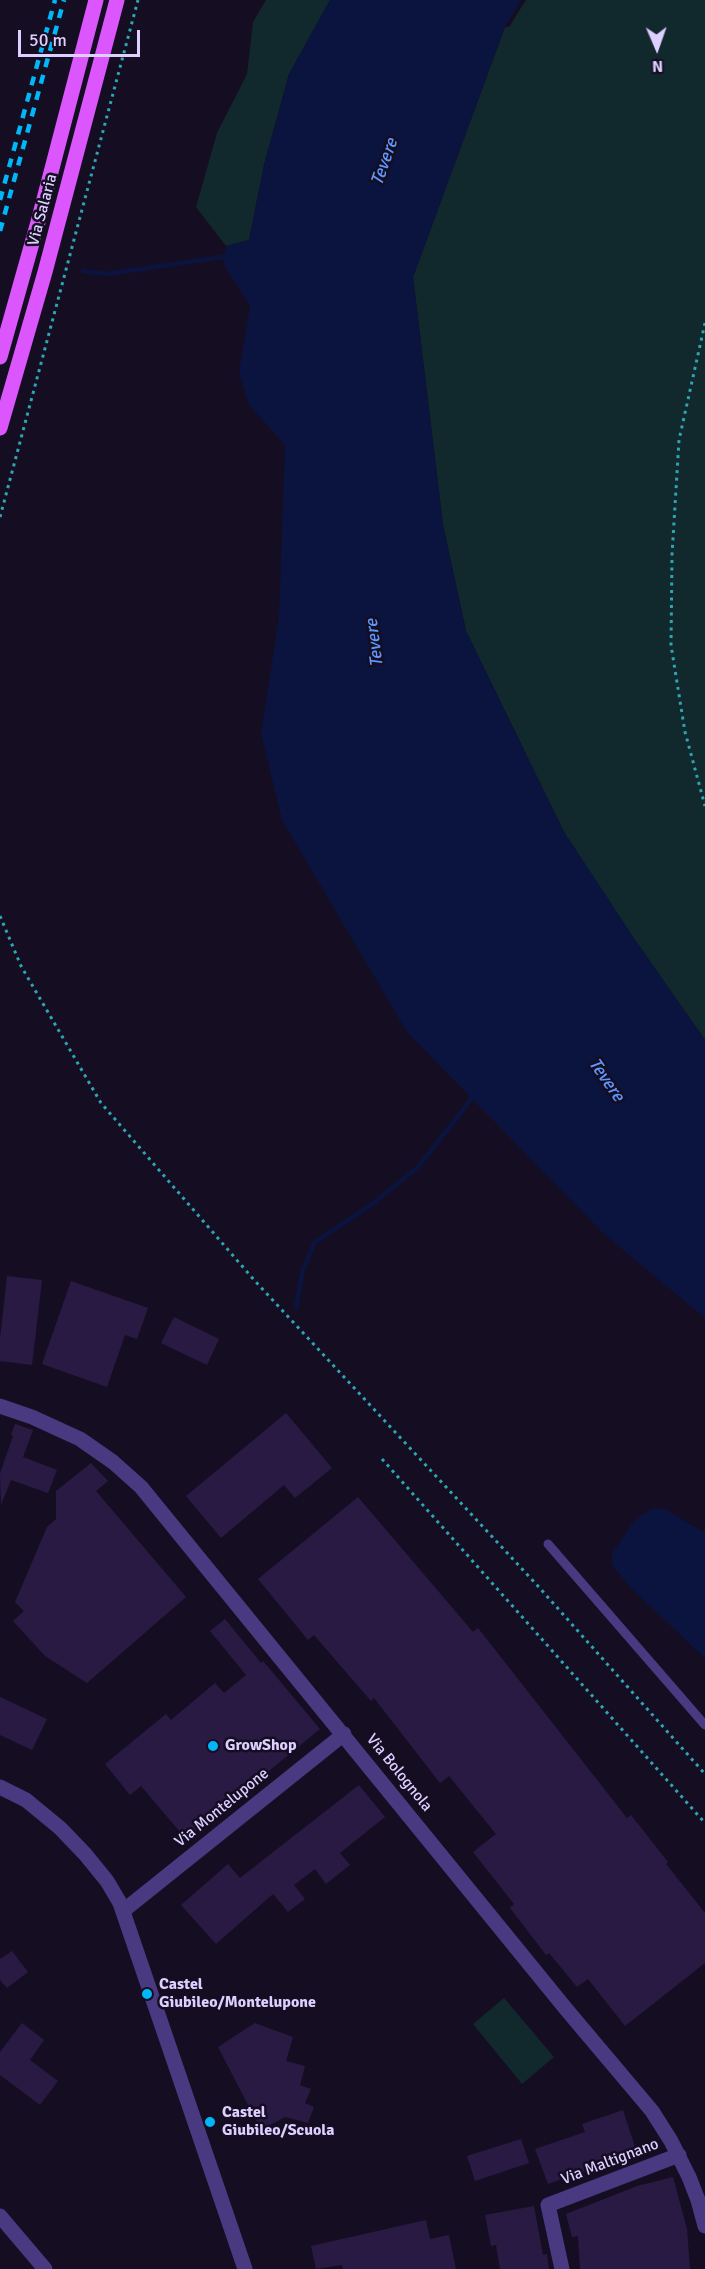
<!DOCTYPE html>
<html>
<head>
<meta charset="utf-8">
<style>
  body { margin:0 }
  #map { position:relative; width:705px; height:2269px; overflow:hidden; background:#150e22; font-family:Signika,sans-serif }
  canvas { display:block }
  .north { position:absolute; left:627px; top:18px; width:60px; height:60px; -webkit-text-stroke:4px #150e22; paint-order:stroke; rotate:178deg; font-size:16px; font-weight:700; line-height:24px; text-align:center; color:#ddcfff }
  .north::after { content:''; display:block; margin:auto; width:21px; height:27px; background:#ddcfff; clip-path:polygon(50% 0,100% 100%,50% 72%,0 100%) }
  .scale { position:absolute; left:18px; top:30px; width:122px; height:27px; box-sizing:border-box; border:3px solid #ddcfff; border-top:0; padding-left:8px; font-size:18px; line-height:21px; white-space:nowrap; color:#ddcfff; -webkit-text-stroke:4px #150e22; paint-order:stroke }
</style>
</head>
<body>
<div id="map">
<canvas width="705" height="2269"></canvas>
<div class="north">N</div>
<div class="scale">50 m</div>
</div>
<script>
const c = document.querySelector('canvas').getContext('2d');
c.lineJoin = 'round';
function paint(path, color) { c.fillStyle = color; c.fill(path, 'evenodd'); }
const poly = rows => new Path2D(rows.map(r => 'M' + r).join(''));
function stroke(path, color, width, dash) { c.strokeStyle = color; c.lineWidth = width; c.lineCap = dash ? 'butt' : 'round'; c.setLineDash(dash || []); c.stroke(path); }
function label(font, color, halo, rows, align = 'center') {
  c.font = font + ' Signika,sans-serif'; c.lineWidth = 5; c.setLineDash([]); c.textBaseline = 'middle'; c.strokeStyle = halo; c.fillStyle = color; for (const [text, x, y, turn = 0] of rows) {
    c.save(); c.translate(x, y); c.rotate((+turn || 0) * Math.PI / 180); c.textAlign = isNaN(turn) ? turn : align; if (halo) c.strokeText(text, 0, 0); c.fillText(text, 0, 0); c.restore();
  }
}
const green = poly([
  [266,0,330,0,289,74,264,165,249,240,226,246,196,207,217,133,247,74,253,22],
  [526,0,705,0,705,1040,633,937,564,832,466,631,443,525,413,277,505,27,509,27],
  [504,1998,554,2057,522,2084,473,2024]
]);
const water = poly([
  [330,0,521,0,505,27,413,277,443,525,466,631,564,832,633,937,705,1040,705,1318,604,1234,407,1032,282,820,261,734,279,616,285,445,249,405,239,373,250,306,224,265,226,246,249,240,264,165,289,74],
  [652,1508,665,1509,705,1533,705,1658,632,1589,612,1565,612,1554,634,1521]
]);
const stream = poly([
  [83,271,107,274,229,256],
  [296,1308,303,1269,315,1242,371,1205,418,1167,472,1098]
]);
const building = poly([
  [7,1276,42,1280,32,1365,0,1361,0,1339],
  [71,1281,148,1308,137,1339,125,1335,107,1387,42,1364],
  [174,1317,219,1339,207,1365,161,1343],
  [286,1413,332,1468,295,1498,284,1485,221,1538,186,1496],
  [15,1424,33,1430,23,1457,57,1470,48,1493,11,1480,1,1505,0,1473,13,1436,11,1435],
  [91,1463,108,1481,96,1491,186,1597,87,1683,45,1656,13,1621,24,1611,15,1602,47,1527,56,1519,56,1491],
  [358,1497,473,1632,478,1628,627,1818,631,1815,668,1862,666,1864,705,1913,705,1963,625,2026,588,1979,577,1987,549,1953,546,1955,510,1908,514,1904,473,1852,496,1834,449,1776,440,1783,374,1698,371,1701,314,1635,308,1640,258,1579],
  [225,1619,261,1663,263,1661,320,1729,186,1839,141,1786,130,1795,105,1764,166,1714,171,1720,215,1683,224,1693,246,1675,210,1631],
  [0,1697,47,1719,32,1750,0,1735],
  [359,1785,385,1817,340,1853,350,1865,326,1884,315,1869,294,1885,305,1899,288,1912,273,1894,216,1944,181,1905,228,1864,240,1878],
  [12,1951,28,1972,7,1988,0,1980,0,1959],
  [22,2023,44,2040,30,2060,58,2081,40,2105,0,2075,0,2052],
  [255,2023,293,2037,286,2061,305,2066,300,2085,311,2089,305,2103,314,2107,308,2123,285,2117,261,2130,218,2047],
  [623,2110,637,2153,548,2184,535,2149,585,2132,582,2124],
  [521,2139,529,2163,475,2181,467,2156],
  [673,2177,687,2229,690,2269,580,2269,578,2236,572,2237,566,2214,637,2186],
  [534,2206,543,2255,547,2254,549,2269,500,2269,496,2245,491,2246,485,2215],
  [426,2220,430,2239,449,2235,456,2269,343,2269,342,2265,316,2269,311,2246]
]);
const path = poly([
  [705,323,679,440,672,555,671,645,685,732,705,806],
  [0,517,138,0],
  [0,916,21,966,101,1103,255,1281,537,1585,705,1774],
  [382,1459,705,1823]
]);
const service = poly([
  [548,1544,705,1725]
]);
const minor = poly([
  [0,1406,32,1417,80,1439,113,1462,141,1487,566,2009,652,2111,671,2141,689,2177,698,2200,705,2226],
  [123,1911,344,1734],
  [0,2216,45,2269],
  [562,2269,548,2205,679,2155]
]);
const tertiary = poly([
  [0,1787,26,1800,60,1828,85,1854,107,1881,120,1903,245,2269]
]);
const primary = poly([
  [0,357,38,222,96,0],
  [0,428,45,272,117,0]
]);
const rail = poly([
  [0,200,55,0],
  [0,231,64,0]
]);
const markers = [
  [213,1746,6,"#01b6f9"],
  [147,1994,6,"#01b6f9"],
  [210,2122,6,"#01b6f9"]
];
const streetNames = [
  ["Via Salaria",43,210,-75],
  ["Via Bolognola",399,1773,51],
  ["Via Montelupone",222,1808,-39],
  ["Via Maltignano",610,2162,-21]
];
const poiNames = [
  ["GrowShop",225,1746],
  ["Castel",159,1985],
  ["Giubileo/Montelupone",159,2003],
  ["Castel",222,2113],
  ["Giubileo/Scuola",222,2131]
];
const waterNames = [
  ["Tevere",385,162,-71],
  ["Tevere",375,643,-97],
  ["Tevere",606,1080,55]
];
paint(green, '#11282c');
paint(water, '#0a143f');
stroke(stream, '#0a143f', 4.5);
paint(building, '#291a43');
stroke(path, '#2ea5b3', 3, [3, 4.5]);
stroke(service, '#483981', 9);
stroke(minor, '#483981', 15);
stroke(tertiary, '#483981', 15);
stroke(primary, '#dc56fe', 15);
stroke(rail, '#01b6f9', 4.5, [9, 8]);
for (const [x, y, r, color] of markers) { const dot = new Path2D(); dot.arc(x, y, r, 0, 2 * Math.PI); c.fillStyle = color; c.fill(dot); stroke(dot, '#150e22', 2); }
label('16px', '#ddcfff', '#150e22', streetNames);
label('bold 16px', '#ddcfff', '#150e22', poiNames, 'left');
label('italic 18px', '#5d98fe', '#150e22', waterNames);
</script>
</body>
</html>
